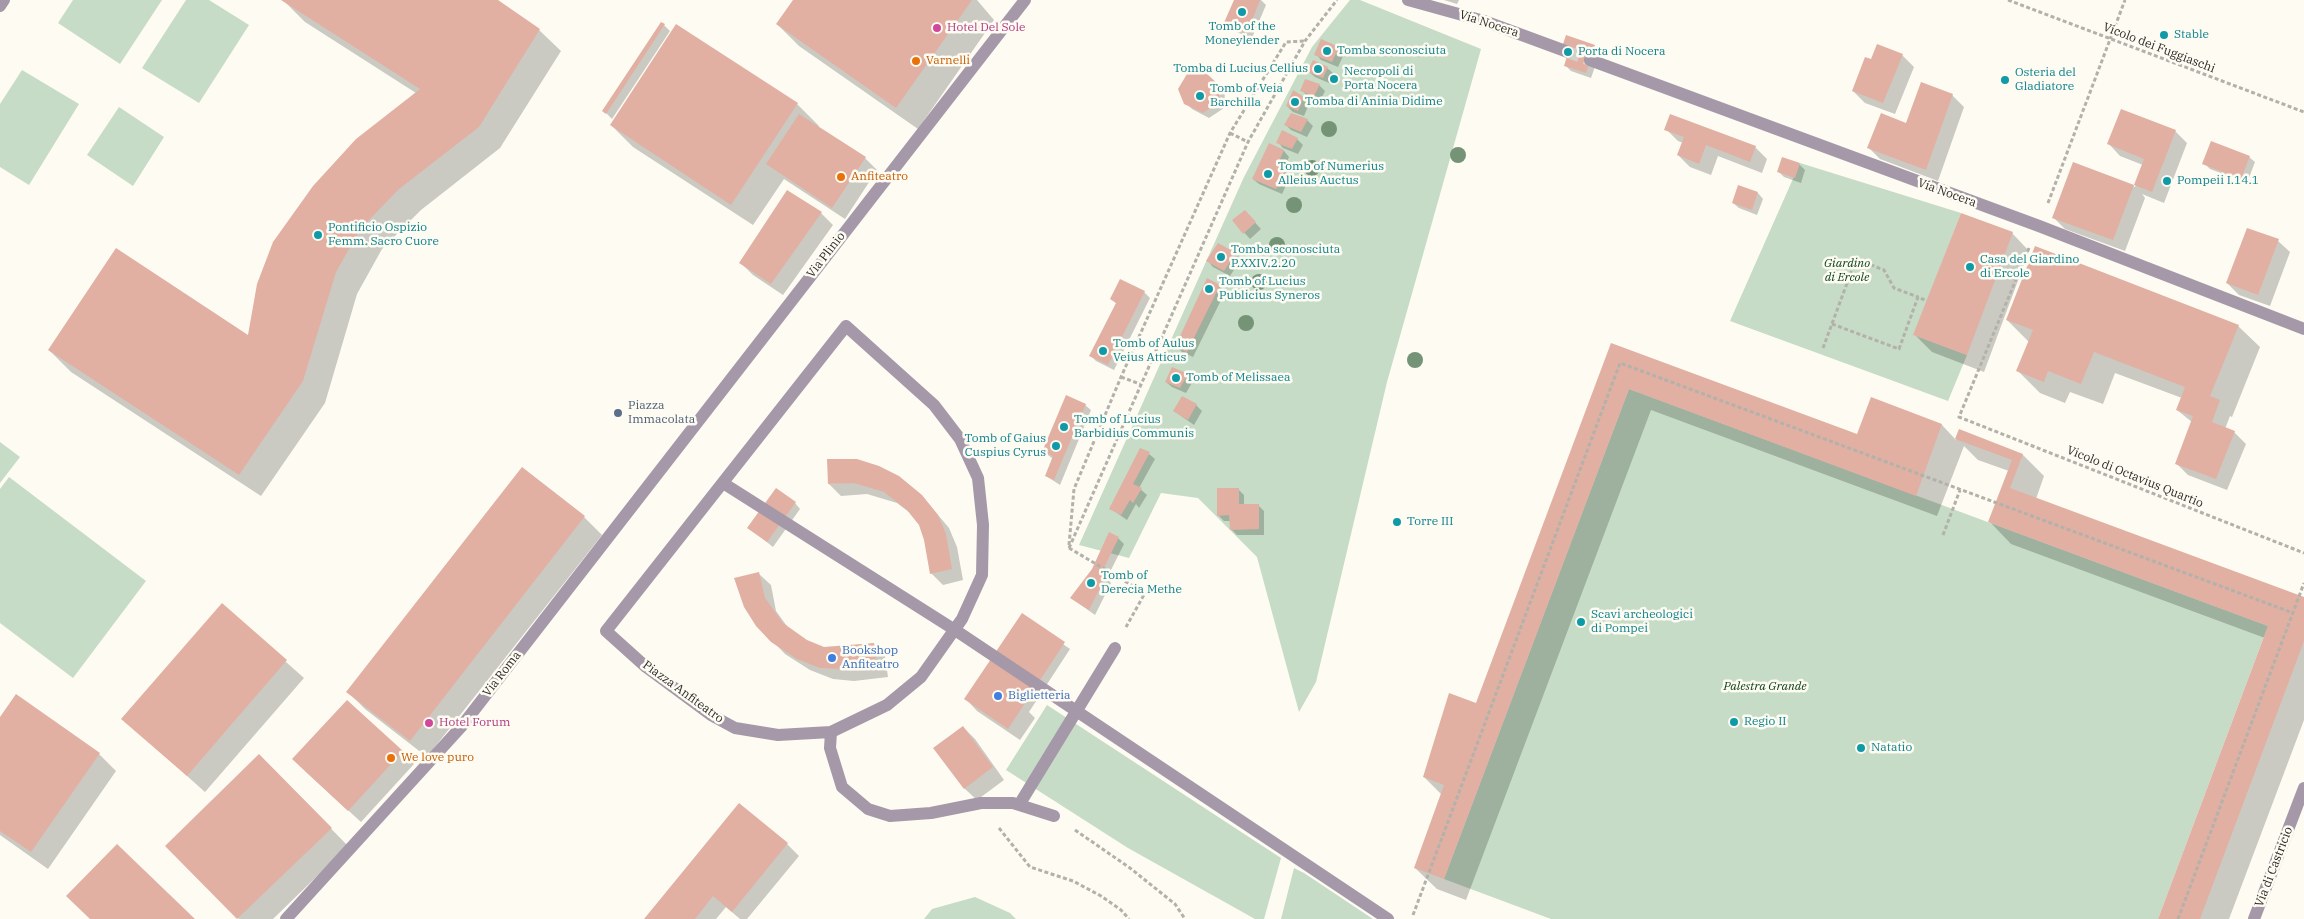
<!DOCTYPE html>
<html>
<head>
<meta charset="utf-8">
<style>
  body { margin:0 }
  canvas { display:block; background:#fdfbf2 }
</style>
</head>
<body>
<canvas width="2304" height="919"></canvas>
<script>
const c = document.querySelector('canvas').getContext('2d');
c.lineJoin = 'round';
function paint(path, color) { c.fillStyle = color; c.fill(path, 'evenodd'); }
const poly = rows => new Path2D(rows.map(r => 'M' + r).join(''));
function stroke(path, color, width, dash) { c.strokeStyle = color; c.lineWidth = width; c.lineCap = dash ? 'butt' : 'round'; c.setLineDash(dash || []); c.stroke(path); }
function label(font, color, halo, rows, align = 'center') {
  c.font = font + ' "IBM Plex Serif",serif'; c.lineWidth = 5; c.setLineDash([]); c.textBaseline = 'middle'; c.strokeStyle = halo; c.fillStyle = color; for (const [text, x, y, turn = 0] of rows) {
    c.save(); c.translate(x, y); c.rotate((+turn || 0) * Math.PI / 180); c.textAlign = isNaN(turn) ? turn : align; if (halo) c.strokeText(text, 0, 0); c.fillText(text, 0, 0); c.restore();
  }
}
const green = poly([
  [73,0,162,0,120,64,58,23],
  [186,0,209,0,249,25,199,103,142,68],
  [1350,0,1360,0,1481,49,1387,382,1316,682,1299,712,1257,557,1198,498,1161,493,1129,558,1079,545,1244,177,1312,47],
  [22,70,79,104,29,185,0,167,0,104],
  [119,107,164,137,133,186,87,155],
  [1800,163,1961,213,1914,335,1967,355,1948,401,1730,321],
  [1629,389,2268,626,2158,919,1551,919,1444,879],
  [0,442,20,457,0,483],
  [9,477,146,581,73,678,0,623,0,489],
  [1047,705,1281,858,1264,919,1255,919,1128,848,1006,770],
  [1294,868,1304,873,1373,919,1281,919],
  [975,897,1010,913,1016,919,924,919,932,909]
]);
const shadow = poly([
  [283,0,495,0,539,30,561,51,500,148,421,210,382,249,357,294,325,403,261,496,71,372,49,350,249,337,416,93,305,22],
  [794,0,977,0,994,20,918,129,799,46,777,24],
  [1235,0,1261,0,1266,5,1252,38,1231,30,1225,24],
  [1444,0,1459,0,1457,4],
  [664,25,670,31,612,119,604,111],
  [677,26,797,104,819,126,818,128,865,158,877,170,845,219,784,179,753,225,633,147,611,125],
  [1322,41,1338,48,1344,54,1338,67,1321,60,1316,54],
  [1564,44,1594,46,1600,52,1591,78,1571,71,1565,65,1570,50],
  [1902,55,1914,67,1895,114,1865,103,1853,91,1872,61],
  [1327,68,1333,73,1329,83,1315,77,1309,72],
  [1206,74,1225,92,1224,108,1209,118,1192,109,1186,103],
  [1319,85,1325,91,1320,101,1307,96,1302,90],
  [1952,95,1964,107,1938,181,1880,159,1869,148],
  [1303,98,1309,104,1304,116,1293,112,1287,106],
  [1307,120,1313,126,1307,137,1291,130,1286,125],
  [1666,129,1755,147,1767,159,1762,173,1718,156,1711,175,1690,167,1678,155,1683,143,1678,141],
  [2175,131,2187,143,2164,203,2142,194,2145,198,2125,251,2065,229,2053,217,2074,164,2135,187,2143,165,2120,156,2109,144],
  [1297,139,1303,145,1298,154,1283,148,1278,142],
  [1269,145,1284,151,1289,157,1283,170,1290,177,1282,194,1259,184,1253,179],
  [2249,157,2255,162,2247,183,2210,169,2204,163],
  [1799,164,1805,170,1801,183,1784,177,1778,171],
  [1758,193,1763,199,1757,215,1739,208,1733,203],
  [821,213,833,225,783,295,753,275,741,263],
  [1250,217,1261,229,1250,239,1234,221],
  [2012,233,2029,251,1984,372,1932,352,1915,335],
  [2278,241,2290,252,2270,306,2239,295,2227,283],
  [1235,254,1241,259,1230,276,1213,267,1208,261],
  [1219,286,1225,292,1193,357,1182,352,1176,346],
  [1144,292,1150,298,1114,370,1096,361,1091,356,1117,304,1112,299],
  [2007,320,2238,326,2260,347,2232,417,2230,416,2225,429,2234,432,2246,444,2227,490,2188,475,2176,463,2192,422,2177,410,2182,398,2115,373,2103,404,2070,392,2065,403,2040,393,2018,371,2029,342],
  [1612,344,1858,436,1871,399,1942,425,1956,440,1959,431,2023,455,2044,476,2036,499,2304,598,2304,720,2229,919,2159,919,2265,638,2011,544,1990,522,2009,471,1978,460,1964,446,1937,516,1651,410,1466,900,1437,889,1415,868,1442,795,1424,777,1476,704],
  [1187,375,1193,381,1186,393,1172,387,1166,382],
  [1085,405,1091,410,1060,485,1046,476,1053,459,1043,451],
  [1196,405,1202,411,1194,425,1174,411],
  [1149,454,1155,459,1139,488,1147,495,1139,508,1136,504,1127,520,1110,508],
  [522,469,584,517,602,535,427,757,365,709,348,692],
  [898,477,922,496,949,528,957,547,963,580,943,585,931,573,925,540,920,524,914,516,897,503,867,494,841,496,829,484],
  [1238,489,1244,495,1244,505,1258,505,1264,511,1264,535,1237,535,1231,529,1230,521,1224,521,1218,515],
  [795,503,800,509,773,547,748,527],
  [1118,538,1124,544,1107,578,1111,583,1095,615,1071,598],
  [759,574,771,585,776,611,789,629,806,641,824,648,874,644,885,656,888,677,854,681,833,679,810,670,785,654,757,625],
  [222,605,304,678,205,792,123,719],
  [1022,615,1070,649,1029,712,1035,718,1020,740,977,711,966,699],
  [347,701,414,764,361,822,305,771],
  [0,719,99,754,116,771,48,869,0,835],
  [963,727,975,739,1004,780,977,800,965,789,935,748],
  [259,755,348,846,273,919,239,919,166,846],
  [787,844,799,856,747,919,740,919,726,907,716,919,646,919]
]);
const building = poly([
  [281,0,498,0,540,29,479,127,399,189,361,228,336,272,303,381,239,475,48,350,116,248,248,335,257,284,273,242,313,186,356,139,420,89],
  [793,0,972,0,896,108,776,24],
  [1234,0,1260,0,1247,33,1223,25],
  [661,22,665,24,606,114,602,111],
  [676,24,798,103,731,205,610,125],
  [1566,35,1595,45,1586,73,1564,66,1570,46,1563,44],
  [1321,39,1339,47,1332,62,1314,55],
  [1877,44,1903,54,1883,103,1852,91,1865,57,1871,59],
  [1313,60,1328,67,1323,78,1307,72],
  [1206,73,1219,85,1219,102,1203,113,1184,104,1178,89,1187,74],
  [1305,79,1320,84,1314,96,1300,91],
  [1921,82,1953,94,1926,170,1867,148,1881,113,1906,123],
  [1293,90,1304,97,1298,111,1286,106],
  [2121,109,2176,130,2152,192,2134,185,2113,240,2052,218,2073,162,2134,185,2144,159,2107,144],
  [1291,113,1308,119,1301,132,1284,125],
  [799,114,866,157,832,208,766,164],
  [1670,114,1756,146,1750,162,1706,145,1699,164,1677,155,1684,137,1664,130],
  [1282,130,1298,138,1292,149,1276,143],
  [2211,141,2250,156,2241,179,2202,164],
  [1269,143,1284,150,1277,166,1285,170,1276,189,1252,179],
  [1782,157,1800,163,1795,178,1777,172],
  [1738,185,1758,192,1752,210,1732,203],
  [787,190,822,212,771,284,739,263],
  [1245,210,1256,222,1243,234,1232,220],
  [1961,213,2013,232,1967,355,1913,335],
  [2247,228,2279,239,2258,295,2226,283],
  [1218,243,1236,253,1224,271,1206,261],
  [2035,246,2239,325,2210,396,2220,400,2212,422,2235,431,2216,479,2175,464,2193,416,2176,410,2185,387,2094,352,2081,384,2048,371,2044,382,2016,371,2033,330,2006,320],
  [1207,278,1220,285,1187,352,1175,347],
  [1120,279,1145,291,1108,365,1089,356,1116,303,1110,299],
  [1611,343,1857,434,1871,397,1942,424,1916,496,1629,389,1444,879,1414,868,1444,785,1423,777,1449,693,1476,703],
  [1172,367,1188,374,1180,388,1165,382],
  [1066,395,1086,404,1054,480,1045,476,1053,456,1042,452],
  [1182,396,1197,404,1188,420,1173,411],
  [1959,429,2023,454,2010,488,2304,597,2304,641,2200,919,2158,919,2268,626,1988,522,2012,460,1955,439],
  [1140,448,1150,452,1133,484,1142,488,1133,503,1130,500,1121,515,1109,509],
  [827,459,857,459,879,466,899,476,922,495,938,515,946,534,952,569,930,574,924,540,919,525,907,510,884,492,854,483,828,484],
  [522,467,585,516,410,741,346,692],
  [776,488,796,502,767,542,747,528],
  [1217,488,1239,488,1239,504,1259,504,1259,529,1230,530,1229,515,1217,516],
  [1109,532,1119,537,1101,574,1106,576,1089,610,1070,598,1092,569],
  [759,572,765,598,783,623,807,640,824,647,874,643,876,665,841,669,820,668,797,659,771,642,756,626,744,607,734,578],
  [222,603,287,660,187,776,121,719],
  [1022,613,1065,642,1008,729,964,699],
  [16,694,100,753,31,852,0,831,0,717],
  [347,700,403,751,348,811,292,759],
  [963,726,993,767,964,789,933,748],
  [259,754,332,828,237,919,165,846],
  [739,803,788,843,732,912,713,896,695,919,644,919],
  [117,844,195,919,90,919,66,896]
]);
const minorTunnel = poly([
  [1568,52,1590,60]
]);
const path = poly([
  [2008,0,2304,112],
  [1230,133,1248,142],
  [2048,203,2125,0],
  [2029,248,1959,417,2304,553],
  [1832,324,1899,349,1918,297,1927,301],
  [1823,348,1856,259,1884,270,1894,288,1918,297],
  [1121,377,1140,384],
  [1943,535,1960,490],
  [1069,545,1074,489,1121,377,1230,133,1286,42,1305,41],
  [1069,548,1248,142,1305,41,1337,0],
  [1069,548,1145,593,1126,627],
  [999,828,1030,867,1073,881,1101,896,1121,910,1129,919],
  [1075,830,1130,868,1175,904,1185,919],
  [1413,915,1620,363,2293,613],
  [2178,919,2304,583]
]);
const minor = poly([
  [1408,0,1484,21,1568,52],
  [0,6,4,0],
  [1590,60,2039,226,2304,329],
  [846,326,934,405,960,439,978,478,983,525,982,575,962,619,921,677,887,705,831,732,778,735,735,728,711,715,646,667,606,631,846,326],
  [723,483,955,630,1388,919],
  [831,732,830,748,842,787,868,809,890,816,931,813,981,803,1013,803,1054,816],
  [1019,805,1115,648],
  [286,919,461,727,1025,0],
  [2254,919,2304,788]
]);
const trees = [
  [1329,129],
  [1458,155],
  [1312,168],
  [1294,205],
  [1277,245],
  [1259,282],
  [1246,323],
  [1415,360]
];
const markers = [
  [1242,12,5,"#0f9aa8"],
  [937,28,5,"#d1479c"],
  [2164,35,5,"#0f9aa8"],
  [1327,51,5,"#0f9aa8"],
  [1568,52,5,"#0f9aa8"],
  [916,61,5,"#e8710a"],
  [1318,69,5,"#0f9aa8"],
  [1334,79,5,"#0f9aa8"],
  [2005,80,5,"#0f9aa8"],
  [1200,96,5,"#0f9aa8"],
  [1295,102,5,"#0f9aa8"],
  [1268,174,5,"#0f9aa8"],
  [841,177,5,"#e8710a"],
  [2167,181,5,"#0f9aa8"],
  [318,235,5,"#0f9aa8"],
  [1221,257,5,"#0f9aa8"],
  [1970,267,5,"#0f9aa8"],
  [1209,289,5,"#0f9aa8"],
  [1103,351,5,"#0f9aa8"],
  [1176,378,5,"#0f9aa8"],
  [618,413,5,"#5c6f8a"],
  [1064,427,5,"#0f9aa8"],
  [1056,446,5,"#0f9aa8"],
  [1397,522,5,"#0f9aa8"],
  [1091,583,5,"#0f9aa8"],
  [1581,622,5,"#0f9aa8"],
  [832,658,5,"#3f7fe0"],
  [998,696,5,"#3f7fe0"],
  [1734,722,5,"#0f9aa8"],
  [429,723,5,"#d1479c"],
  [1861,748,5,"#0f9aa8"],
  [391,758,5,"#e8710a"]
];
const streetNames = [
  ["Via Nocera",1489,24,18],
  ["Vicolo dei Fuggiaschi",2159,48,21],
  ["Via Nocera",1947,193,20],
  ["Via Plinio",826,255,-52],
  ["Vicolo di Octavius Quartio",2135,477,22],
  ["Via Roma",502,674,-52],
  ["Piazza Anfiteatro",683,692,36],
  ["Via di Castricio",2274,867,-69]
];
const cultureNames = [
  ["Tomb of the",1242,27,"center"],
  ["Moneylender",1242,41,"center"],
  ["Stable",2174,35],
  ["Tomba sconosciuta",1337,51],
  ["Porta di Nocera",1578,52],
  ["Tomba di Lucius Cellius",1308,69,"right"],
  ["Necropoli di",1344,72],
  ["Porta Nocera",1344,86],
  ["Osteria del",2015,73],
  ["Gladiatore",2015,87],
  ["Tomb of Veia",1210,89],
  ["Barchilla",1210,103],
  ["Tomba di Aninia Didime",1305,102],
  ["Tomb of Numerius",1278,167],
  ["Alleius Auctus",1278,181],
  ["Pompeii I.14.1",2177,181],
  ["Pontificio Ospizio",328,228],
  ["Femm. Sacro Cuore",328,242],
  ["Tomba sconosciuta",1231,250],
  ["P.XXIV.2.20",1231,264],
  ["Casa del Giardino",1980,260],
  ["di Ercole",1980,274],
  ["Tomb of Lucius",1219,282],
  ["Publicius Syneros",1219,296],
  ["Tomb of Aulus",1113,344],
  ["Veius Atticus",1113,358],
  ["Tomb of Melissaea",1186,378],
  ["Tomb of Lucius",1074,420],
  ["Barbidius Communis",1074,434],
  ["Tomb of Gaius",1046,439,"right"],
  ["Cuspius Cyrus",1046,453,"right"],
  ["Torre III",1407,522],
  ["Tomb of",1101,576],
  ["Derecia Methe",1101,590],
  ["Scavi archeologici",1591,615],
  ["di Pompei",1591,629],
  ["Regio II",1744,722],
  ["Natatio",1871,748]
];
const hotelNames = [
  ["Hotel Del Sole",947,28],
  ["Hotel Forum",439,723]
];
const foodNames = [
  ["Varnelli",926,61],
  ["Anfiteatro",851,177],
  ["We love puro",401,758]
];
const parkNames = [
  ["Giardino",1847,264],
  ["di Ercole",1847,278],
  ["Palestra Grande",1765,687]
];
const serviceNames = [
  ["Piazza",628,406],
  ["Immacolata",628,420]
];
const shopNames = [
  ["Bookshop",842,651],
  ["Anfiteatro",842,665],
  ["Biglietteria",1008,696]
];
paint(green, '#c6dcc6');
paint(shadow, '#0003');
paint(building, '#e1b0a2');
stroke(minorTunnel, '#d3d1c9', 12, [12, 6]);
stroke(path, '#b2b1aa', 3, [4, 2.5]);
stroke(minor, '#a599a9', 12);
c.fillStyle = '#759377';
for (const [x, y] of trees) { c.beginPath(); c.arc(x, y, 8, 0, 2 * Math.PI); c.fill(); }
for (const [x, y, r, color] of markers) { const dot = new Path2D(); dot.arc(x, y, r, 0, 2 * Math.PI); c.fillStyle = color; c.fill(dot); stroke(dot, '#fdfbf2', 2); }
label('12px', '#2b2b27', '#fdfbf2', streetNames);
label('12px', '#0d838f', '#fdfbf2', cultureNames, 'left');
label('12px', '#b23c85', '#fdfbf2', hotelNames, 'left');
label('12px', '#c56008', '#fdfbf2', foodNames, 'left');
label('italic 12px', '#063e12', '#fdfbf2', parkNames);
label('12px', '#4e5e75', '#fdfbf2', serviceNames, 'left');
label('12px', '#366cbe', '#fdfbf2', shopNames, 'left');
</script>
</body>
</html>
